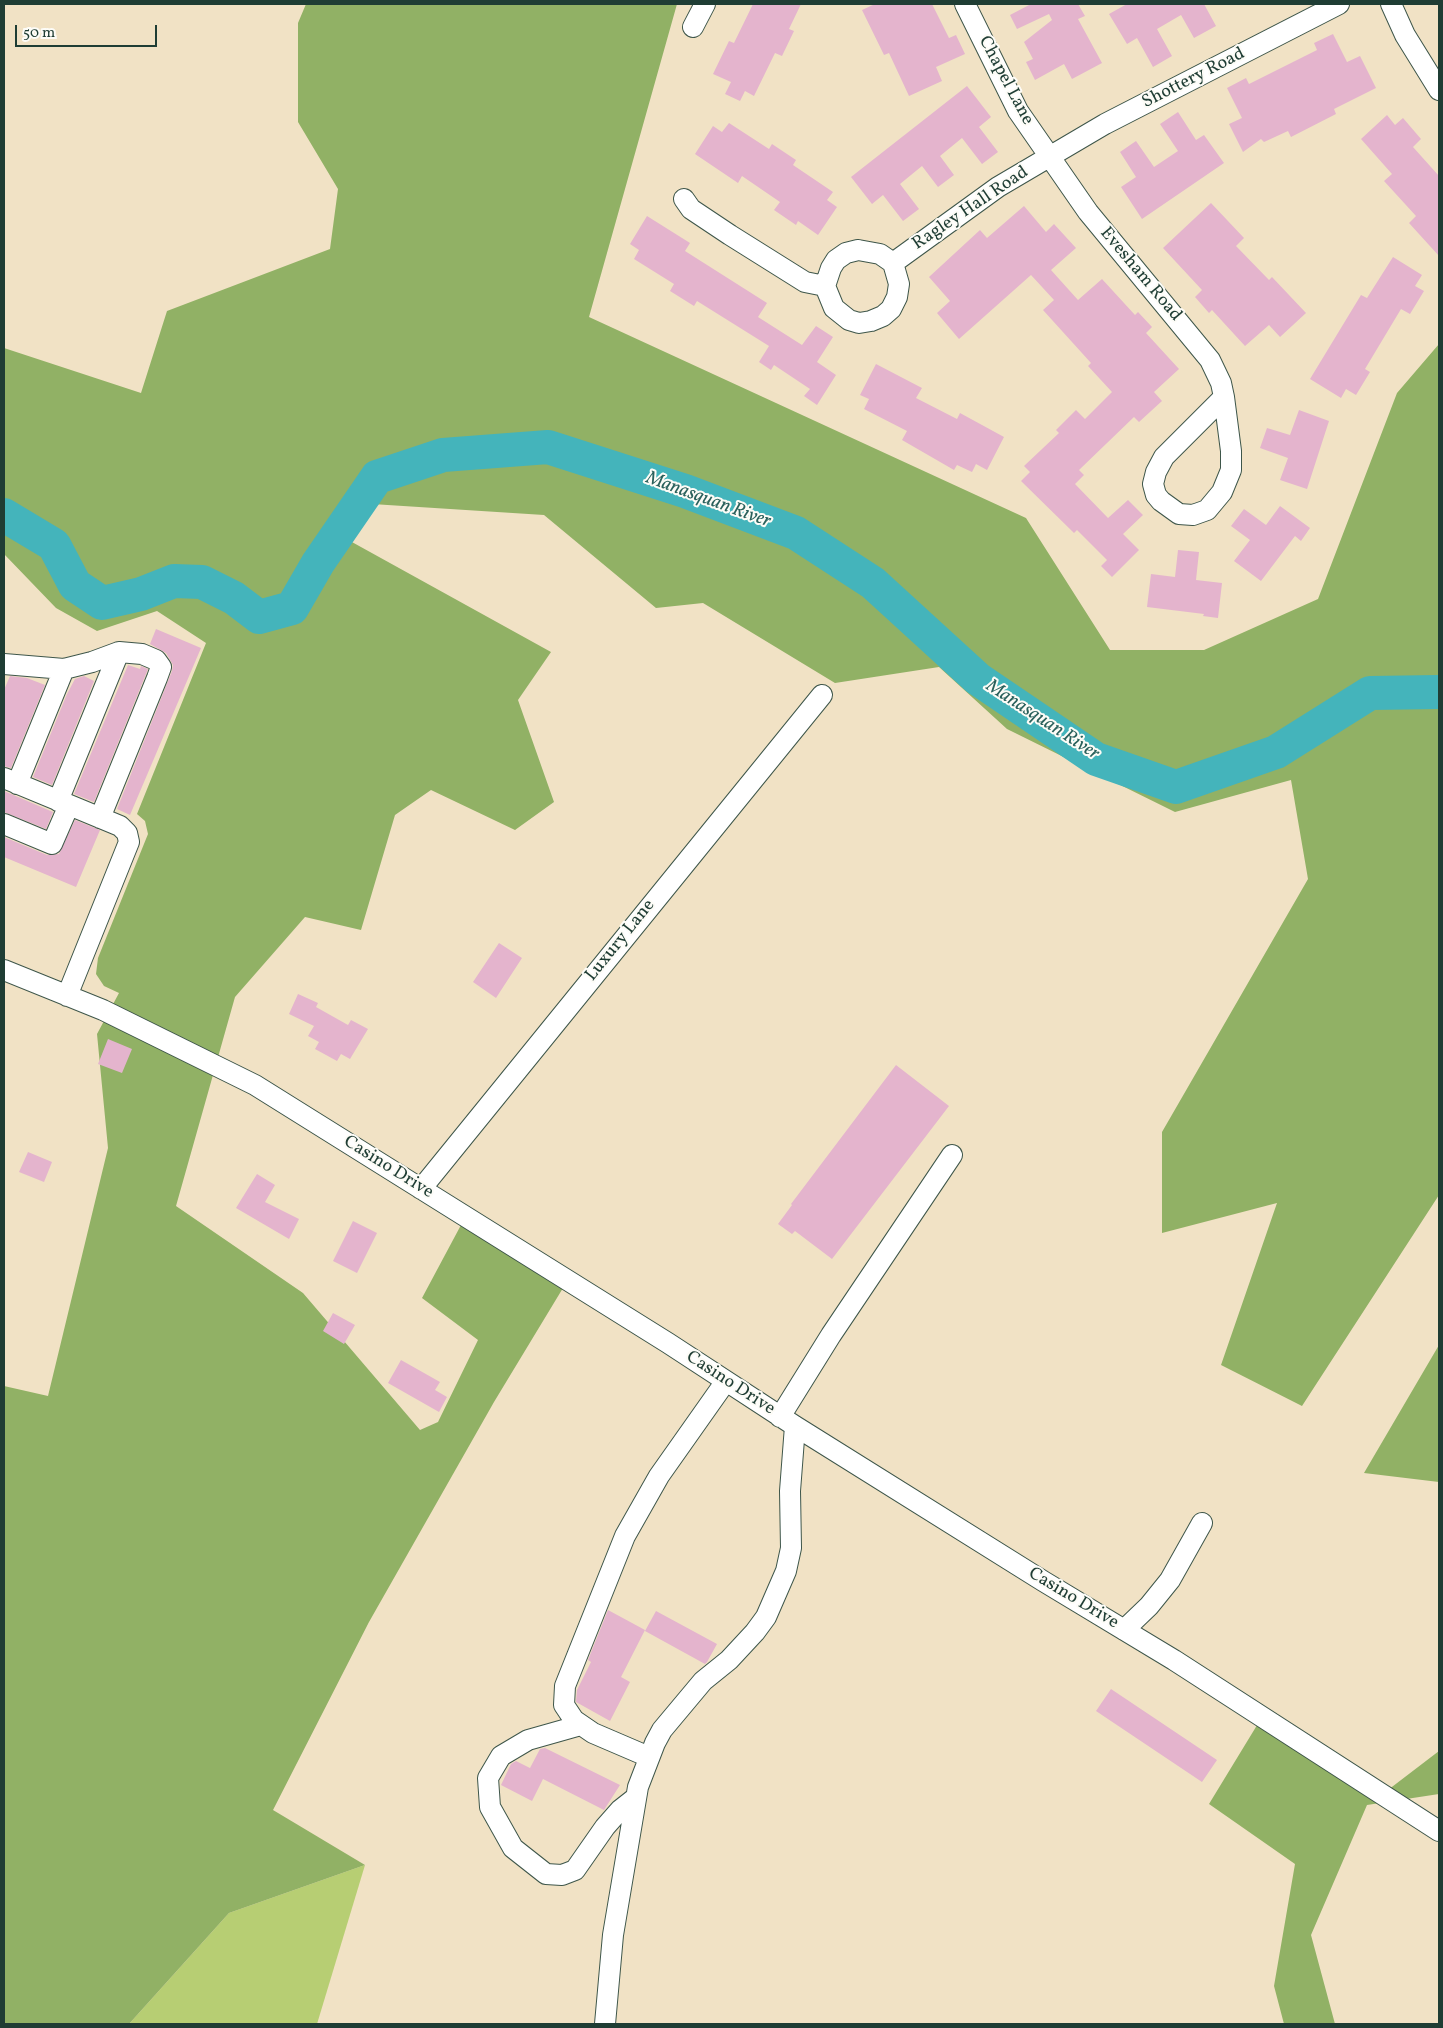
<!DOCTYPE html>
<html>
<head>
<meta charset="utf-8">
<style>
  body { margin:0 }
  #map { position:relative; width:1443px; height:2028px; overflow:hidden; background:#f1e2c5; font-family:Vollkorn,serif }
  canvas { display:block }
  .frame { position:absolute; inset:0; border:5px solid #1f3d34; pointer-events:none }
  .scale { position:absolute; left:15px; top:25px; width:142px; height:22px; box-sizing:border-box; border:2px solid #1f3d34; border-top:0; padding-left:6px; font-size:15px; line-height:18px; white-space:nowrap; color:#1f3d34; -webkit-text-stroke:4px #fdfcf7; paint-order:stroke }
</style>
</head>
<body>
<div id="map">
<canvas width="1443" height="2028"></canvas>
<div class="frame"></div>
<div class="scale">50 m</div>
</div>
<script>
const c = document.querySelector('canvas').getContext('2d');
c.lineJoin = 'round';
function paint(path, color) { c.fillStyle = color; c.fill(path, 'evenodd'); }
const poly = rows => new Path2D(rows.map(r => 'M' + r).join(''));
function stroke(path, color, width, dash) { c.strokeStyle = color; c.lineWidth = width; c.lineCap = dash ? 'butt' : 'round'; c.setLineDash(dash || []); c.stroke(path); }
function label(font, color, halo, rows, align = 'center') {
  c.font = font + ' Vollkorn,serif'; c.lineWidth = 4; c.setLineDash([]); c.textBaseline = 'middle'; c.strokeStyle = halo; c.fillStyle = color; for (const [text, x, y, turn = 0] of rows) {
    c.save(); c.translate(x, y); c.rotate((+turn || 0) * Math.PI / 180); c.textAlign = isNaN(turn) ? turn : align; if (halo) c.strokeText(text, 0, 0); c.fillText(text, 0, 0); c.restore();
  }
}
const green = poly([
  [365,1865,317,2024,129,2024,229,1913]
]);
const forest = poly([
  [306,4,677,4,589,317,1026,518,1110,650,1204,650,1318,599,1397,393,1439,344,1439,1195,1302,1406,1221,1365,1277,1203,1162,1233,1162,1132,1308,879,1291,780,1175,812,1007,729,939,667,835,683,703,603,656,608,544,515,372,504,332,531,551,652,518,700,554,802,515,830,431,790,395,815,361,930,305,917,235,997,176,1206,303,1293,420,1430,438,1422,478,1340,422,1298,461,1225,563,1288,494,1402,369,1622,273,1810,365,1865,229,1913,129,2024,4,2023,4,1386,48,1396,108,1148,97,1034,119,993,104,986,96,974,98,958,148,834,145,821,137,814,206,643,157,611,97,631,56,608,4,554,4,348,141,393,167,311,330,249,338,189,298,122,298,23],
  [1439,1345,1439,1482,1364,1473],
  [1262,1717,1384,1793,1439,1751,1439,1794,1367,1805,1311,1935,1335,2024,1284,2024,1274,1986,1295,1864,1209,1804]
]);
const river = poly([
  [4,515,54,545,75,585,102,603,141,594,174,581,202,582,234,598,259,617,292,608,318,563,377,477,443,455,548,447,685,491,796,533,873,583,978,679,1096,759,1176,787,1276,752,1370,693,1439,692]
]);
const building = poly([
  [753,4,801,4,789,29,794,31,782,56,775,53,754,96,745,91,740,101,725,94,731,82,713,74,729,41,734,43],
  [875,4,932,4,949,38,956,35,965,54,936,67,942,81,909,96,889,53,884,55,862,10],
  [1031,4,1078,4,1085,16,1078,19,1102,63,1072,79,1064,64,1035,80,1026,62,1033,59,1024,42,1052,20,1049,14,1017,29,1010,15],
  [1127,4,1204,4,1216,26,1194,38,1181,15,1157,29,1172,56,1153,67,1137,38,1127,44,1109,14],
  [1333,34,1347,62,1360,56,1376,88,1334,109,1336,114,1291,137,1288,131,1264,142,1261,139,1243,152,1229,124,1242,118,1227,88,1246,78,1249,84,1317,50,1314,43],
  [967,86,991,117,979,127,998,152,982,164,962,138,940,156,954,175,938,187,922,166,900,184,919,209,903,221,883,195,872,204,851,177],
  [1178,112,1196,140,1204,135,1224,163,1142,219,1121,187,1136,177,1120,152,1136,141,1154,167,1178,151,1160,124],
  [1387,115,1395,125,1403,118,1421,139,1413,147,1439,176,1439,256,1409,223,1416,216,1384,181,1392,174,1361,139],
  [729,123,769,149,772,144,796,160,793,165,833,192,827,200,837,207,818,235,798,221,796,225,774,210,780,202,742,176,738,183,695,154,713,126,722,132],
  [1211,203,1244,238,1236,246,1269,280,1272,277,1306,313,1280,337,1269,325,1245,346,1212,310,1209,313,1195,297,1202,290,1163,248],
  [1024,206,1046,232,1054,224,1076,248,1051,270,1078,300,1102,279,1135,315,1138,312,1152,327,1146,333,1179,369,1154,392,1162,401,1139,422,1134,417,1079,470,1084,475,1075,484,1108,518,1128,500,1143,515,1123,534,1139,550,1112,577,1101,566,1107,560,1077,530,1074,533,1021,481,1030,472,1024,466,1059,433,1056,430,1076,410,1085,419,1112,392,1088,366,1091,363,1043,310,1054,300,1031,275,959,339,937,313,950,301,929,277,980,230,987,238],
  [647,216,690,243,685,251,767,303,758,317,802,345,816,326,833,337,817,362,836,375,817,405,804,396,810,389,774,365,771,370,759,362,769,346,697,301,694,306,670,291,674,284,634,259,639,250,630,244],
  [1393,257,1422,275,1415,286,1424,291,1410,314,1401,309,1365,369,1370,372,1356,395,1346,389,1341,398,1310,379,1361,295,1367,298],
  [876,364,922,388,916,398,957,419,960,413,1004,437,987,470,976,464,972,472,957,465,954,470,902,440,907,431,864,409,869,399,860,395],
  [1299,410,1329,421,1307,489,1280,480,1288,458,1260,448,1267,428,1290,435],
  [1280,506,1310,528,1301,541,1295,536,1261,581,1234,561,1250,540,1231,526,1244,509,1266,525],
  [1178,550,1199,552,1196,580,1222,583,1218,618,1203,616,1204,614,1147,607,1151,574,1175,577],
  [156,629,201,648,130,815,117,809,172,671,173,665,166,653,150,644],
  [128,665,140,669,141,666,148,669,94,802,74,794],
  [10,676,27,678,45,685,11,768,4,766,4,690],
  [84,676,94,681,52,785,33,777,67,694,75,679],
  [4,791,53,812,46,829,4,812],
  [75,820,100,830,76,887,4,857,4,837,47,855,59,854],
  [499,943,522,958,496,998,473,982],
  [298,994,318,1003,316,1007,348,1025,351,1020,368,1029,350,1059,341,1054,337,1061,315,1049,319,1042,308,1036,314,1026,289,1014],
  [108,1039,132,1049,122,1073,98,1064],
  [896,1065,949,1106,832,1259,795,1231,792,1234,778,1224,792,1205,791,1204],
  [28,1152,52,1162,44,1182,19,1172],
  [257,1174,275,1185,265,1202,299,1219,289,1239,236,1208],
  [353,1221,377,1233,357,1273,333,1261],
  [333,1313,355,1325,344,1344,323,1331],
  [401,1360,440,1382,435,1390,447,1397,439,1412,388,1383],
  [608,1610,645,1630,621,1677,630,1682,610,1721,576,1702,577,1690,591,1662,588,1660],
  [656,1611,717,1644,707,1662,705,1664,645,1631],
  [1111,1689,1217,1760,1202,1782,1096,1711],
  [545,1748,620,1785,604,1810,543,1779,532,1801,501,1785,511,1764,516,1761,530,1768,540,1749]
]);
const minor = poly([
  [965,4,1018,111,1088,212,1210,360,1221,383,1224,397],
  [1391,4,1405,35,1439,90],
  [693,27,705,4],
  [684,199,691,209,730,235,805,282,825,286],
  [858,250,880,254,893,263,899,284,897,297,891,309,883,316,871,321,859,323,849,320,834,308,825,286,831,268,836,260,846,253,858,250],
  [893,263,998,187,1105,124,1339,4],
  [1224,397,1231,451,1231,470,1222,492,1207,510,1193,515,1179,514,1161,501,1156,495,1153,484,1156,472,1164,457,1224,397],
  [4,664,64,669,92,662,119,652,142,654,156,660,161,667,157,678,100,818],
  [4,778,120,826,127,833,129,842,67,996],
  [17,784,64,669],
  [58,801,119,652],
  [4,824,52,844,69,805],
  [4,970,103,1010,255,1085,668,1343,795,1426,1043,1581,1174,1660,1439,1831],
  [421,1189,822,695],
  [780,1417,831,1335,952,1155],
  [1124,1630,1149,1606,1170,1580,1202,1523],
  [581,1725,528,1740,501,1756,488,1778,490,1807,513,1848,546,1874,562,1875,575,1870,605,1827,620,1810,634,1799],
  [649,1757,593,1733,574,1720,564,1705,565,1686,625,1536,659,1476,726,1381],
  [605,2024,613,1935,638,1787,655,1743,662,1730,703,1681,729,1660,755,1632,766,1617,786,1571,791,1548,790,1491,795,1426]
]);
const streetNames = [
  ["Shottery Road",1194,79,-27],
  ["Chapel Lane",1005,81,62],
  ["Ragley Hall Road",971,209,-34],
  ["Evesham Road",1140,275,50],
  ["Luxury Lane",621,941,-51],
  ["Casino Drive",388,1168,32],
  ["Casino Drive",730,1384,33],
  ["Casino Drive",1073,1599,31]
];
const waterNames = [
  ["Manasquan River",708,501,20],
  ["Manasquan River",1042,721,33]
];
paint(green, '#b7ce73');
paint(forest, '#91b165');
stroke(river, '#44b4bb', 34);
paint(building, '#e4b4cd');
stroke(minor, '#3e564a', 22);
stroke(minor, '#fff', 20);
label('18px', '#1f3d34', '#fdfcf7', streetNames);
label('italic 19px', '#2a615c', '#fdfcf7', waterNames);
</script>
</body>
</html>
